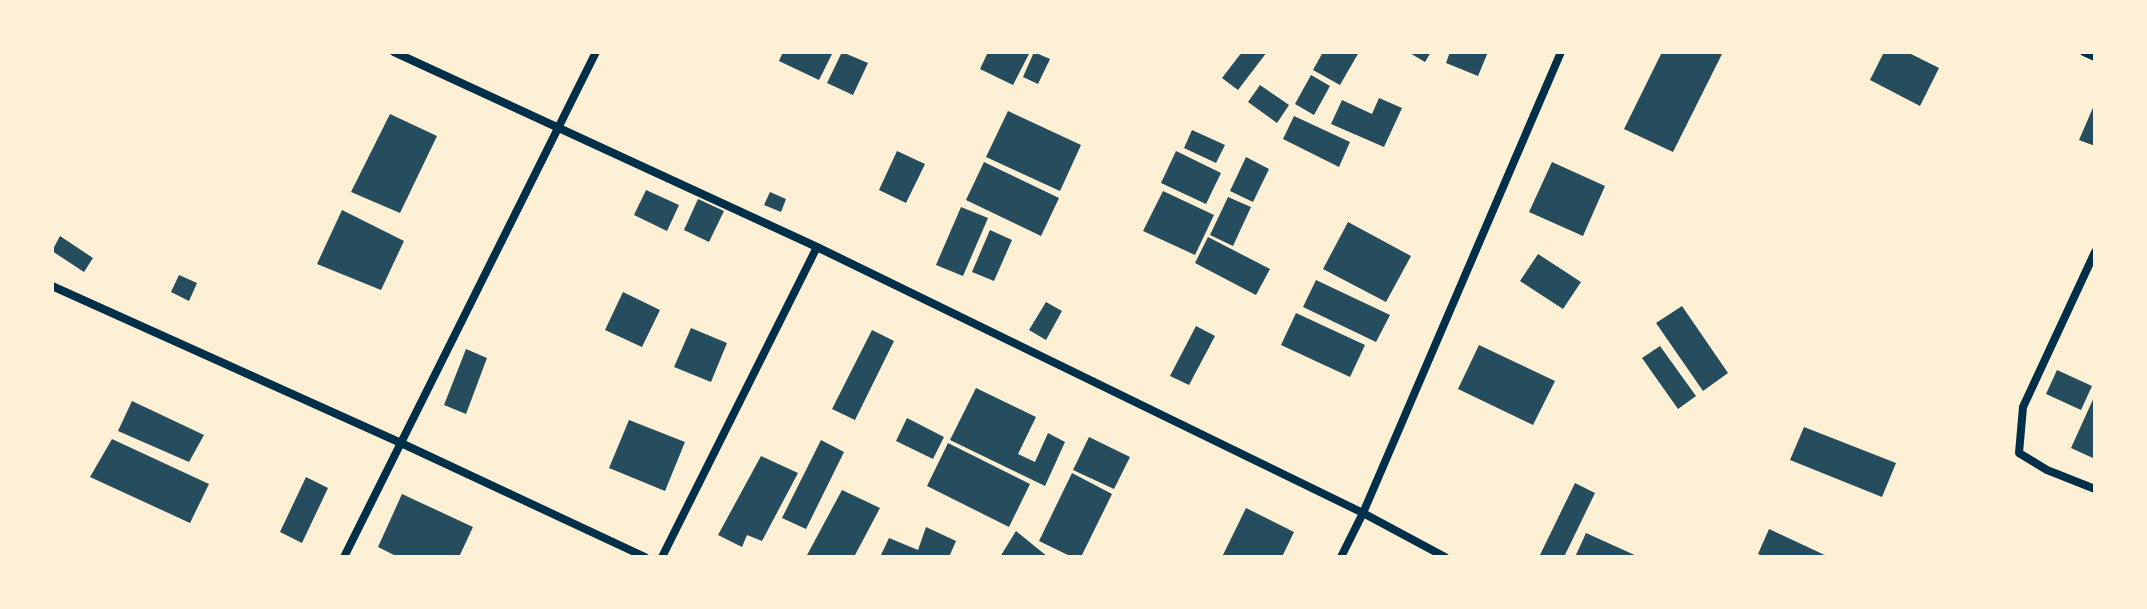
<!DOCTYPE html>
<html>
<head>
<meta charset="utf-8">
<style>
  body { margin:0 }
  #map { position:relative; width:2147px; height:609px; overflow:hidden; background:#fdf0d5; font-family:Lato,sans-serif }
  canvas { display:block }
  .frame { position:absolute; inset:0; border:54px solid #fdf0d5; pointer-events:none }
</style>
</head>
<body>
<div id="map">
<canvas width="2147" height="609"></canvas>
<div class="frame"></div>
</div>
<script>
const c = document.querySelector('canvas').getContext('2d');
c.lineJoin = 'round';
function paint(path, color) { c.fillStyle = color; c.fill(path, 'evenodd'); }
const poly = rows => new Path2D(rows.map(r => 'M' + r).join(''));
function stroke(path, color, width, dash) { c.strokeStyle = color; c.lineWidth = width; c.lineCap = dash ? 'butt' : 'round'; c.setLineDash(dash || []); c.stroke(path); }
const building = poly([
  [783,52,833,52,819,80,779,61],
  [842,52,868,63,853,95,827,83],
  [988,52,1030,52,1013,85,980,69],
  [1034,52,1050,59,1038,84,1023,77],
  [1242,52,1267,52,1238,90,1222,78],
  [1323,52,1359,52,1340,85,1313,70],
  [1408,52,1431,52,1425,62],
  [1450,52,1488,52,1478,76,1446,63],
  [1662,52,1723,52,1673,152,1624,129],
  [1884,52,1907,52,1939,68,1920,106,1870,80],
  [1311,75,1330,86,1314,115,1295,104],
  [1260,85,1289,105,1277,123,1248,102],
  [1379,98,1402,108,1384,147,1331,124,1342,100,1372,114],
  [2095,103,2095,146,2079,140],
  [1008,111,1081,145,1060,191,986,157],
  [390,114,437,136,400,213,351,192],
  [1294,116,1350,142,1339,167,1283,139],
  [1192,130,1225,145,1216,163,1184,148],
  [897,151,925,164,906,203,879,190],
  [1176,151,1221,173,1206,204,1161,183],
  [1246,157,1269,169,1253,202,1230,191],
  [984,162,1059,198,1041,236,966,200],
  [1552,162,1605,186,1583,236,1529,212],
  [646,190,679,205,667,231,634,215],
  [1163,191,1214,215,1195,255,1143,231],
  [770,192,786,199,781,212,764,205],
  [1228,197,1251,207,1233,246,1210,235],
  [698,199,724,211,709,242,684,230],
  [961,207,988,218,963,276,936,265],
  [342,210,404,241,381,290,317,264],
  [1348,222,1411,256,1386,302,1323,269],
  [990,230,1012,240,994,281,972,272],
  [60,236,93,258,84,272,52,251],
  [1208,237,1270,269,1256,295,1195,263],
  [1538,254,1581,282,1563,309,1520,281],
  [179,275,197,283,189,301,171,292],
  [1316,280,1390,315,1376,342,1303,307],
  [623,292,660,310,642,347,605,330],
  [1046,302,1062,311,1046,340,1029,330],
  [1682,306,1728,373,1703,391,1656,323],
  [1296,313,1365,345,1350,377,1281,345],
  [1196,326,1215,336,1189,385,1170,376],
  [691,328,727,343,711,382,674,367],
  [872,330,894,341,855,420,832,409],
  [1479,345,1555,381,1533,425,1458,389],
  [1660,346,1696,396,1678,409,1642,358],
  [466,349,487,358,466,414,444,405],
  [2057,370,2092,386,2081,410,2046,394],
  [976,388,1036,417,1018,454,1035,462,1048,433,1065,442,1045,486,950,440],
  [2095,395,2095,459,2071,448],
  [132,401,204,435,189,462,118,431],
  [907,418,944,437,933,459,896,441],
  [629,420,685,442,665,491,609,468],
  [1804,427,1896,463,1882,497,1790,460],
  [1089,437,1130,457,1114,489,1073,470],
  [112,439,209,484,190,523,90,477],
  [821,440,844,452,806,529,782,518],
  [948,443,1030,484,1009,527,927,486],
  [761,456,798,473,762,541,747,535,742,547,718,535],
  [1072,473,1112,494,1081,557,1072,557,1039,541],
  [306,477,328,488,302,543,280,532],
  [1575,483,1595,493,1564,557,1539,557],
  [842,490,880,508,854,557,806,557],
  [402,494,473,527,459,557,398,557,378,547],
  [1246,508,1294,532,1282,557,1222,557],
  [926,527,956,541,949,557,880,557,889,538,918,550],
  [1769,529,1829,557,1765,557,1758,554],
  [1016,531,1048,557,1000,557],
  [1586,533,1639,557,1575,557]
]);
const minor = poly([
  [394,52,817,247,1363,513,1445,557],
  [2084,52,2095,57],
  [2095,252,2023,407,2019,453,2047,470,2095,489],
  [52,286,401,443,645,557],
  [344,557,596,52],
  [662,557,817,247],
  [1341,557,1363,513,1561,52]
]);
paint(building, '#264d5e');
stroke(minor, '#003049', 8);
</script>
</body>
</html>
